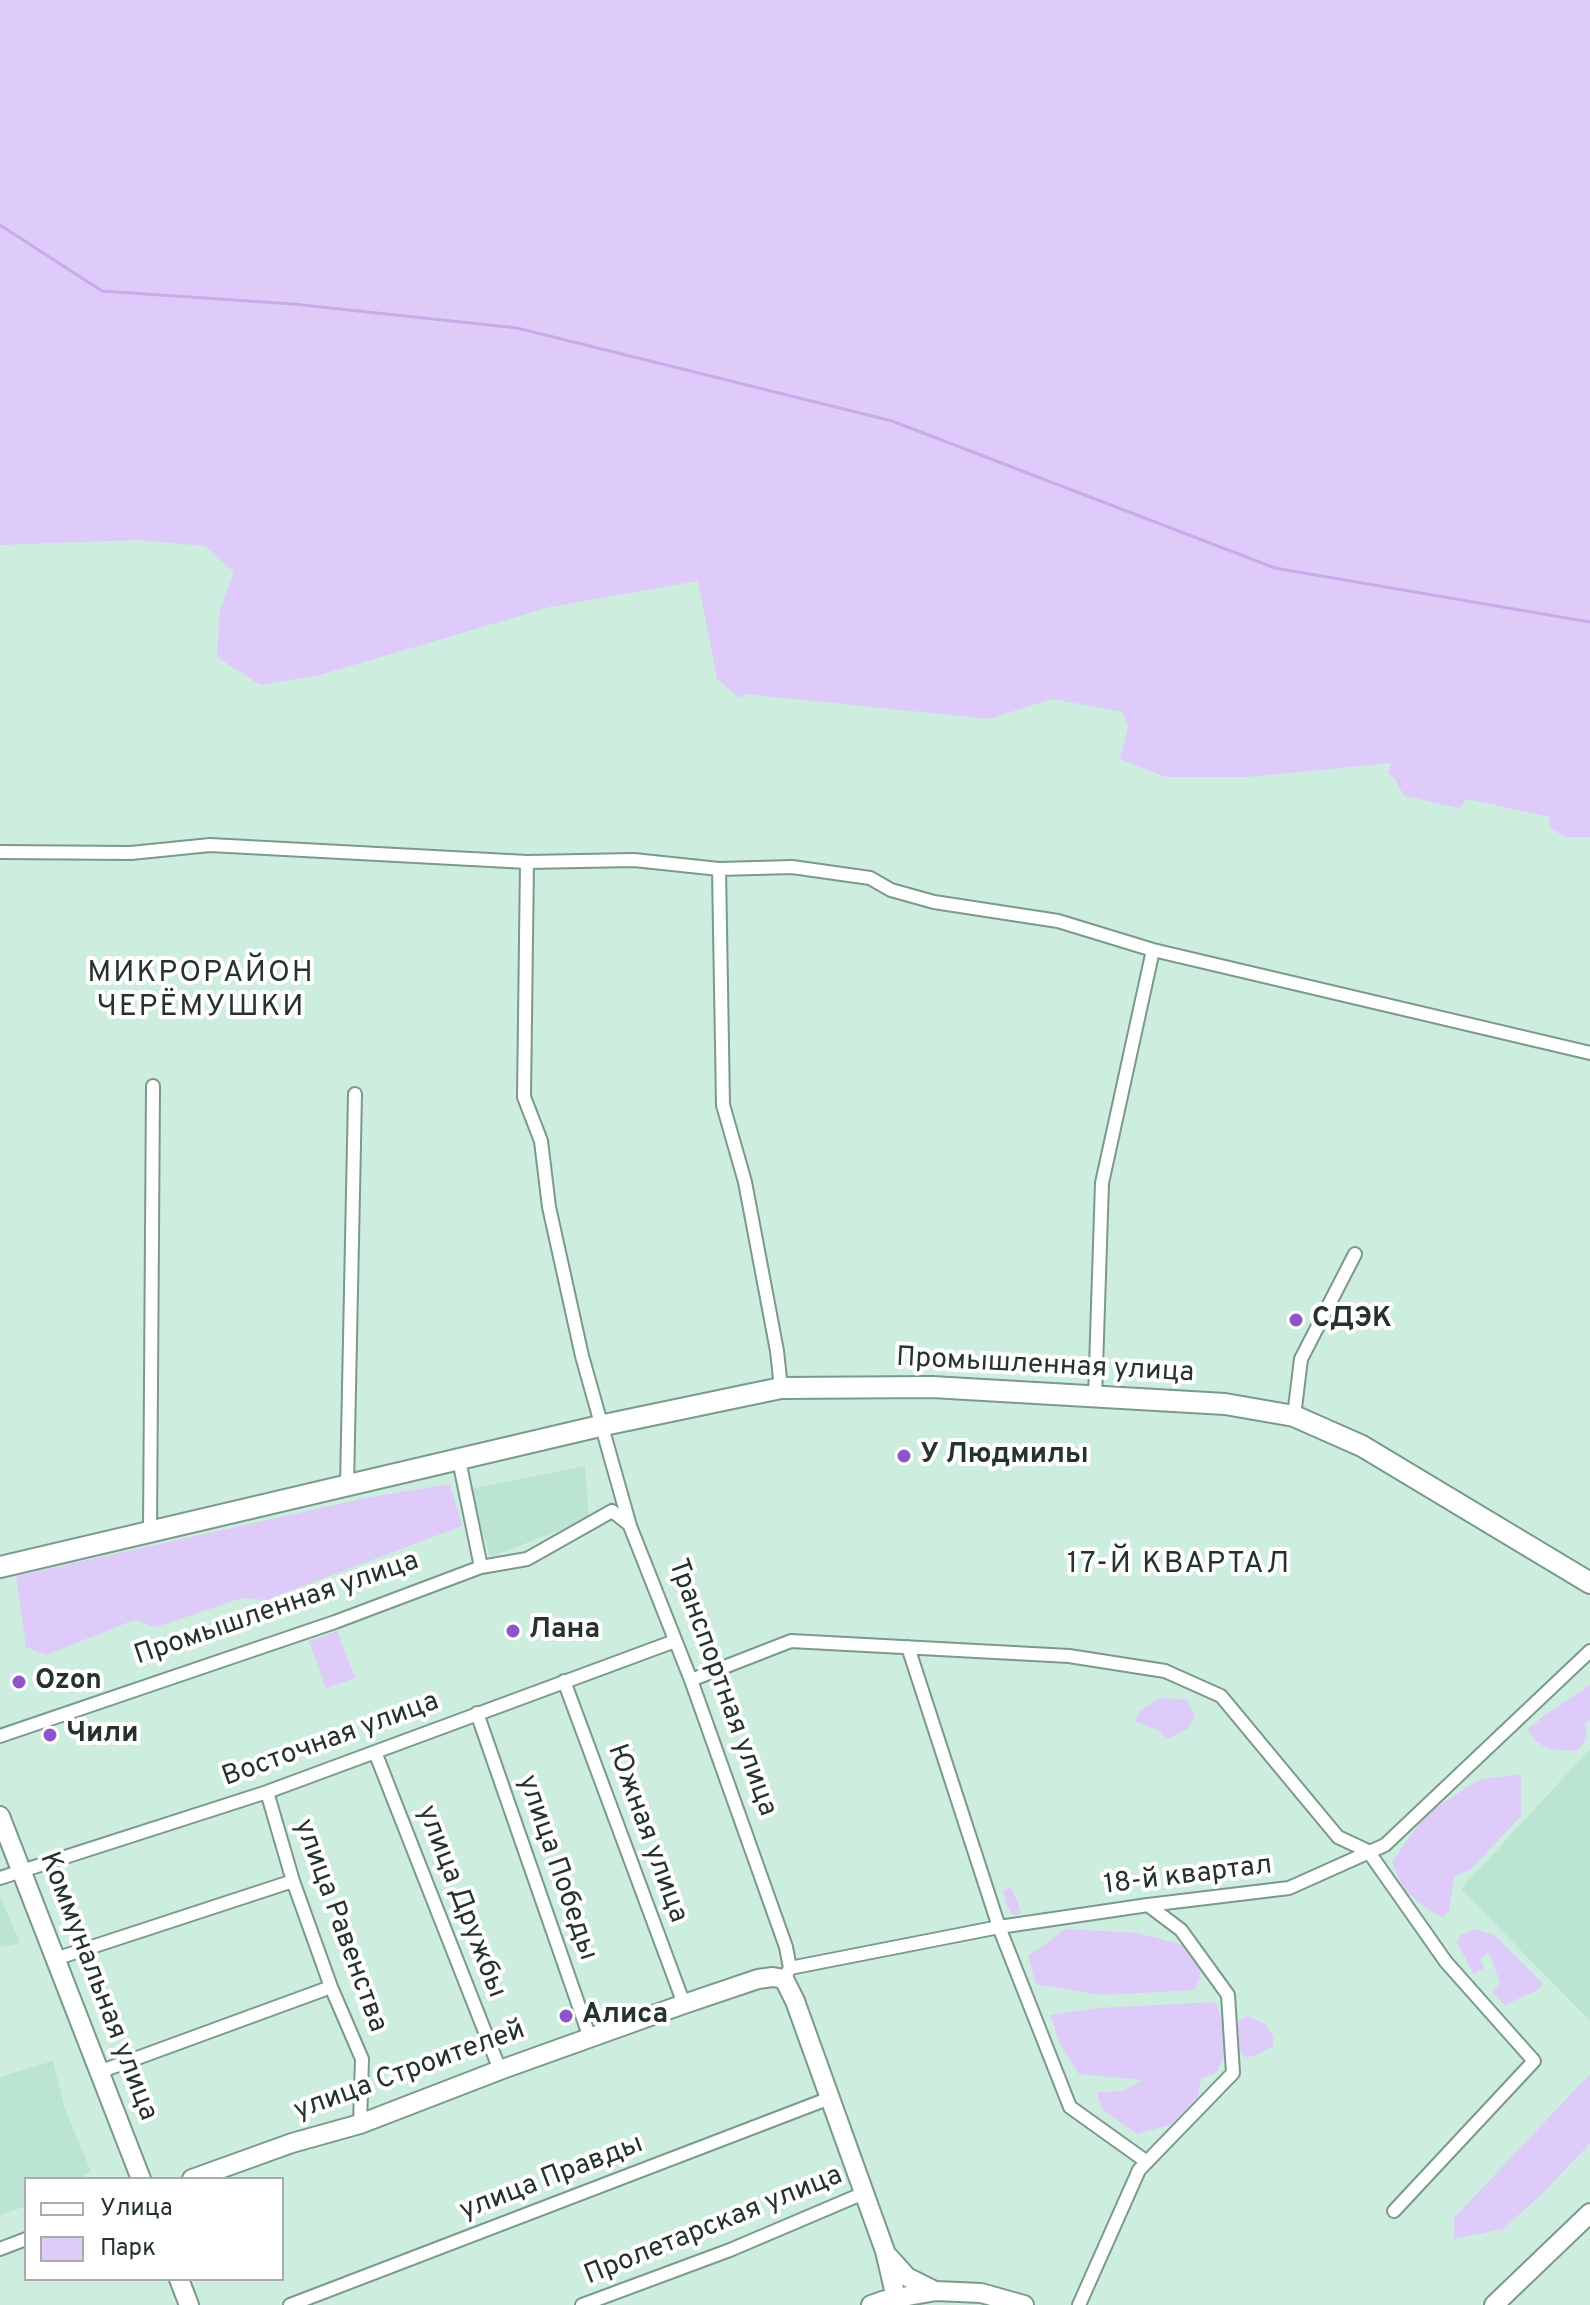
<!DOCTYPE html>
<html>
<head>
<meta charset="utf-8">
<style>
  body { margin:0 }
  #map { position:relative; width:1590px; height:2305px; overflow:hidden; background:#cdedde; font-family:Overpass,sans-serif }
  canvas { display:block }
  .legend { position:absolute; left:24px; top:2177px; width:260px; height:104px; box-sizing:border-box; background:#fff; border:2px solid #a8adab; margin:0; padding:10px 14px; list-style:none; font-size:24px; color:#26332d }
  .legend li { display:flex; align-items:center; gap:16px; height:40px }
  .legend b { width:40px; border:2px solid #a8adab }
</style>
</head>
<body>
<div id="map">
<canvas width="1590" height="2305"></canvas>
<ul class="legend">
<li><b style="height:10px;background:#fff"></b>Улица</li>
<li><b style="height:22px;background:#decbfa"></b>Парк</li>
</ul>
</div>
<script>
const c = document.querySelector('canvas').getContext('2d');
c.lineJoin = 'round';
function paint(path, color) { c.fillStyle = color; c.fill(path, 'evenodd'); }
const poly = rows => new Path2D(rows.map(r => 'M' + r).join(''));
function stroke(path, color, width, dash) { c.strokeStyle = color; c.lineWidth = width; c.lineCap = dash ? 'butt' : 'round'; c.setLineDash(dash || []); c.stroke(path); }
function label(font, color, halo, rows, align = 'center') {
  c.font = font + ' Overpass,sans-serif'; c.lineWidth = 8; c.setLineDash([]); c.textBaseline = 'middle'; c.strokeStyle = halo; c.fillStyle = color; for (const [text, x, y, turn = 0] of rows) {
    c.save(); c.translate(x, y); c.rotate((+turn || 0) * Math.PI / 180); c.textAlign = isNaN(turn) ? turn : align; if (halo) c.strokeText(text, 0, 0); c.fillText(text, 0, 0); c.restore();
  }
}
const built = poly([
  [585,1466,589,1519,490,1557,470,1489],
  [1590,1749,1590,2021,1461,1889],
  [0,1896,20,1943,0,1947],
  [53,2061,64,2106,91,2172,83,2175,85,2179,26,2179,26,2206,0,2215,0,2077]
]);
const green = poly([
  [0,0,1590,0,1590,837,1564,837,1549,826,1550,817,1467,799,1459,808,1404,796,1395,779,1388,773,1392,763,1247,777,1166,777,1120,759,1128,727,1123,712,1052,699,989,719,744,694,739,698,717,679,698,581,550,607,320,675,260,685,217,657,220,609,234,572,205,546,137,540,0,545],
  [450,1484,462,1526,266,1600,242,1598,156,1627,134,1620,46,1655,26,1647,16,1576,370,1497],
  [337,1631,355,1678,326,1688,309,1641],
  [1590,1685,1590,1720,1585,1723,1587,1737,1577,1751,1548,1749,1536,1741,1527,1730,1545,1715],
  [1159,1698,1187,1700,1195,1717,1187,1729,1167,1739,1158,1730,1135,1721,1140,1711],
  [1521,1774,1521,1816,1471,1869,1454,1876,1449,1911,1443,1917,1429,1910,1404,1890,1392,1862,1425,1815,1478,1780],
  [1011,1888,1018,1902,1021,1914,1013,1915,1006,1904,1003,1890],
  [1065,1929,1136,1933,1181,1944,1202,1968,1195,1990,1102,1995,1036,1984,1028,1955,1043,1946],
  [1474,1929,1494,1935,1542,1983,1540,1989,1505,2005,1492,1992,1500,1983,1489,1952,1480,1958,1484,1968,1474,1974,1457,1943,1460,1935],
  [1216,2002,1225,2032,1225,2054,1216,2073,1201,2078,1198,2096,1172,2124,1137,2134,1102,2109,1097,2092,1123,2091,1142,2080,1079,2074,1060,2044,1050,2015,1099,2008],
  [1247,2016,1264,2023,1273,2036,1273,2046,1256,2055,1244,2057,1239,2048,1236,2023],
  [1590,2074,1590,2143,1544,2192,1503,2229,1454,2239,1454,2218]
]);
const stream = poly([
  [0,225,102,291,293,304,517,328,892,421,1275,568,1590,622]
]);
const street = poly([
  [0,852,131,853,210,845,527,862,634,860,719,869,792,867,870,878,891,890,934,902,1058,921,1153,950,1590,1053],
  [527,862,524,1097,541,1141,549,1207,582,1356,630,1526,691,1680,786,1947,790,1968],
  [719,869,723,1105,745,1182,777,1351,781,1388],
  [1095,1398,1102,1183,1153,950],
  [1294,1416,1301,1359,1355,1254],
  [459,1460,481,1567],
  [347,1486,355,1094],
  [150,1531,153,1086],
  [908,1647,999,1927,1070,2107,1147,2162],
  [691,1680,791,1641,1069,1656,1165,1671,1221,1696,1338,1837,1368,1851],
  [564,1681,684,2004],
  [477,1713,590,2038],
  [0,1736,335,1622,481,1567,527,1559,612,1511,630,1525],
  [375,1752,500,2070],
  [267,1792,293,1881,331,1987,362,2059,360,2124],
  [1368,1851,1446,1962,1534,2061,1394,2211],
  [0,1878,267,1792,675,1641],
  [55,1959,293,1881],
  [786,1975,790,1968,999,1927,1148,1905,1289,1888,1385,1845,1590,1651],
  [99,2072,331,1987],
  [0,2249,26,2239],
  [290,2305,830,2098],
  [582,2305,730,2250,864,2193],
  [1079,2305,1139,2170,1233,2073,1228,1995,1181,1930,1148,1905]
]);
const secondary = poly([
  [0,1816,141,2179],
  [192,2179,292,2143,360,2124,500,2070,684,2004,758,1979,773,1977,784,1979,795,2001,885,2251,896,2298],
  [889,2257,907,2277,935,2291],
  [179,2279,189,2305],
  [871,2305,885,2300,936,2291,981,2293,1024,2305],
  [1494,2305,1590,2213]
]);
const primary = poly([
  [0,1567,604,1425,781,1388,932,1387,1225,1404,1294,1416,1362,1446,1590,1583]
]);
const markers = [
  [1296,1320,8,"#8d54cb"],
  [904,1456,8,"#8d54cb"],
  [513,1631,8,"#8d54cb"],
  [19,1682,8,"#8d54cb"],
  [50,1735,8,"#8d54cb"],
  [566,2016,8,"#8d54cb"]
];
const poiNames = [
  ["СДЭК",1312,1320],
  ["У Людмилы",920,1456],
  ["Лана",529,1631],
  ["Ozon",35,1682],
  ["Чили",66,1735],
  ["Алиса",582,2016]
];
const streetNames = [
  ["Промышленная улица",1045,1367,3],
  ["Промышленная улица",277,1610,-19],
  ["Транспортная улица",721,1688,70],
  ["Восточная улица",331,1741,-20],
  ["Южная улица",646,1834,70],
  ["улица Победы",556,1868,71],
  ["18-й квартал",1188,1877,-7],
  ["улица Дружбы",460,1902,69],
  ["улица Равенства",339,1926,70],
  ["Коммунальная улица",97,1987,69],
  ["улица Строителей",410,2072,-20],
  ["улица Правды",552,2179,-21],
  ["Пролетарская улица",714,2227,-22]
];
const neighbourhoodNames = [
  ["МИКРОРАЙОН",201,975],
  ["ЧЕРЁМУШКИ",201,1009],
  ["17-Й КВАРТАЛ",1179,1566]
];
paint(built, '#bbe4d2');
paint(green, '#decbfa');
stroke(stream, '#c6ade9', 3);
stroke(street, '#7b998c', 16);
stroke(secondary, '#7b998c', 22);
stroke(primary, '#7b998c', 24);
stroke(street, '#fff', 12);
stroke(secondary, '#fff', 18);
stroke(primary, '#fff', 20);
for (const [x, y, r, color] of markers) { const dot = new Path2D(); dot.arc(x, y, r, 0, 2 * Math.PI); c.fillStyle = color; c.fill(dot); stroke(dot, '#fff', 3); }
label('bold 28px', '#26332d', '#fff', poiNames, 'left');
label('28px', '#26332d', '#fff', streetNames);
c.letterSpacing = '2px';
label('30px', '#26332d', '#fff', neighbourhoodNames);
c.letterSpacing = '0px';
</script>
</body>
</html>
